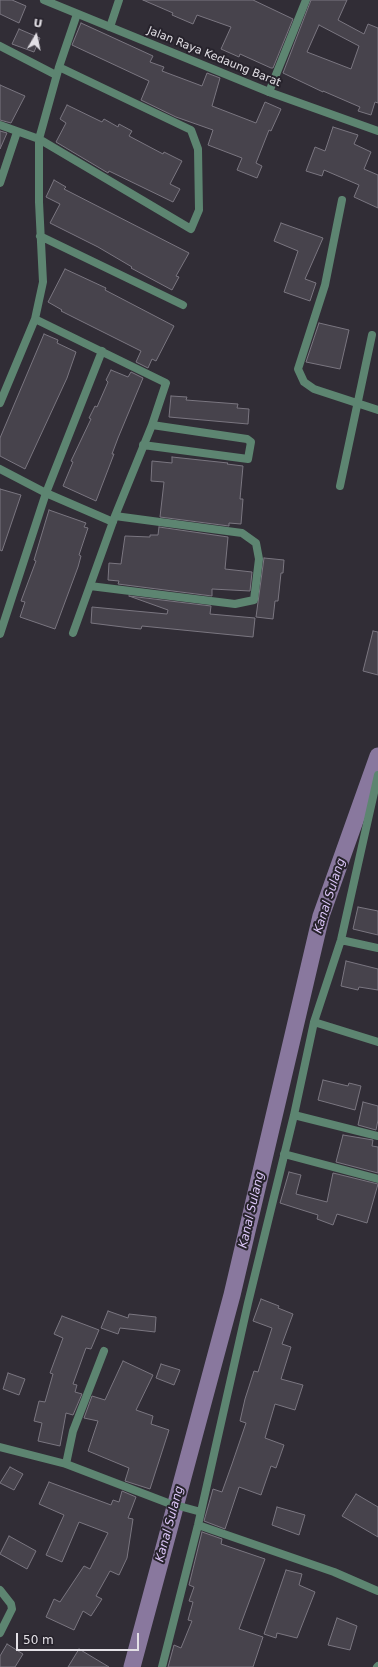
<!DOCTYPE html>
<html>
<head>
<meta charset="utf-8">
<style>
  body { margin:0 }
  #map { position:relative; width:378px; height:1667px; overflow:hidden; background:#312d36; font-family:"DejaVu Sans",sans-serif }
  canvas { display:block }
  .north { position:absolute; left:16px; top:16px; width:40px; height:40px; -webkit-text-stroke:3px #27232c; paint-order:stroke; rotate:9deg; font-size:11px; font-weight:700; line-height:16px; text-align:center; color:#e3e0e6 }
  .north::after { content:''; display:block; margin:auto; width:14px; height:18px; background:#e3e0e6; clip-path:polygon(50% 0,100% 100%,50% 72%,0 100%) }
  .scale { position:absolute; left:16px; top:1633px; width:123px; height:18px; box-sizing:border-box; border:2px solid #e3e0e6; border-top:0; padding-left:5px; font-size:12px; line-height:14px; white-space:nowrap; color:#e3e0e6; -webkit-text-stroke:3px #27232c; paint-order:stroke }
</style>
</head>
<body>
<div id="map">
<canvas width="378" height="1667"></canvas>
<div class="north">U</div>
<div class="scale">50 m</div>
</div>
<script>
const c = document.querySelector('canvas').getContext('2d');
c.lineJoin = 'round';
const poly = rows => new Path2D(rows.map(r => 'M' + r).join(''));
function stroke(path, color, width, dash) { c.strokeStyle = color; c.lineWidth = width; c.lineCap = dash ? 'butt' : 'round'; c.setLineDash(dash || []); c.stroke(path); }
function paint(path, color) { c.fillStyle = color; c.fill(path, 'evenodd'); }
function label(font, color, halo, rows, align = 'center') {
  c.font = font + ' "DejaVu Sans",sans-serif'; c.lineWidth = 4; c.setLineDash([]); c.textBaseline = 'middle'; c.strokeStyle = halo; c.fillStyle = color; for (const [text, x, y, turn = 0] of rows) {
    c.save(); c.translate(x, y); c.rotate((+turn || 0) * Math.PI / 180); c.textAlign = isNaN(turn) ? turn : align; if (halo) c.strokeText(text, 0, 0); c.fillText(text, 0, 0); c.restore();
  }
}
const canal = poly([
  [132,1667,232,1295,321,916,378,756]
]);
const building = poly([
  [0,0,12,0,26,6,19,23,0,14,0,0],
  [143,0,253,0,293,19,273,68,271,68,240,54,239,57,221,49,231,27,197,15,193,24,172,15,173,13,143,0],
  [311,0,347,0,338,20,364,34,368,24,378,28,378,103,375,102,371,115,358,111,360,107,323,91,323,92,283,73,311,0],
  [319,25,359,46,351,69,307,52,319,25],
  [81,23,153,56,150,62,164,67,162,71,202,86,207,73,220,78,212,106,256,123,265,102,281,109,271,131,269,130,256,163,262,166,257,178,237,170,242,158,208,145,213,130,176,117,141,100,149,81,72,45,81,23],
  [19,29,40,38,34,52,12,44,19,29],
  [0,85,25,96,11,123,0,120,0,85],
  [67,105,102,122,104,119,118,127,119,124,132,131,129,136,163,154,164,152,182,161,170,184,180,189,173,202,109,171,108,173,56,142,66,123,60,119,67,105],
  [333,127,358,135,354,144,371,152,364,169,378,175,378,208,354,197,359,185,324,170,322,176,306,171,315,147,325,151,333,127],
  [0,131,7,133,0,149,0,131],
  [54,180,66,187,64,189,189,253,176,276,179,277,172,290,131,268,132,267,98,247,50,223,60,204,46,197,54,180],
  [281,223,323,238,305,279,316,283,310,301,284,292,298,251,274,241,281,223],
  [65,269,106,288,105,290,174,326,156,361,152,359,148,368,136,362,141,351,61,311,62,310,48,302,65,269],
  [319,323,349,330,340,369,306,362,319,323],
  [44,334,58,340,57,343,76,352,67,378,25,469,0,456,0,438,44,334],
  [111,370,128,377,131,372,143,378,118,438,112,454,114,454,96,501,63,486,73,462,71,461,91,419,89,418,95,406,97,407,108,382,106,380,111,370],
  [171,396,187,397,186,400,238,404,237,408,249,409,248,424,169,417,171,396],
  [172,457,228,463,227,464,243,466,240,499,243,499,241,524,229,523,229,526,160,517,164,482,151,481,152,461,172,463,172,457],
  [0,489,21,495,2,551,0,550,0,489],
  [49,510,86,523,84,527,88,528,79,555,81,556,78,567,55,629,20,617,25,602,21,601,36,561,34,560,49,510],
  [159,527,228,537,225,569,252,572,250,591,212,589,212,596,118,584,119,581,108,580,109,563,121,564,125,536,150,537,150,535,158,535,159,527],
  [264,558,284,560,283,573,281,573,278,601,275,601,273,619,256,617,264,558],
  [129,596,211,606,210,614,255,618,253,637,142,626,141,629,131,628,91,623,92,607,167,614,168,610,129,596],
  [373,631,378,632,378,675,363,671,373,631],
  [358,907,378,911,378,935,353,929,358,907],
  [346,961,378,969,378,990,359,987,358,990,341,986,346,961],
  [323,1080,348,1086,349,1083,361,1086,355,1110,318,1100,323,1080],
  [363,1102,378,1106,378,1120,376,1130,358,1125,363,1102],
  [343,1135,373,1140,372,1146,378,1147,378,1173,336,1162,343,1135],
  [289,1172,301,1175,296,1194,327,1202,333,1173,378,1184,367,1223,337,1214,333,1225,317,1219,318,1215,280,1203,289,1172],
  [261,1299,279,1306,278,1308,293,1314,282,1344,291,1347,281,1379,303,1385,295,1410,275,1404,265,1438,284,1445,276,1468,271,1466,261,1495,239,1487,225,1529,204,1521,213,1489,222,1492,232,1464,246,1423,240,1421,245,1399,254,1371,258,1372,272,1328,253,1321,261,1299],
  [108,1311,128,1318,129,1314,156,1317,155,1332,120,1328,118,1334,101,1328,108,1311],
  [62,1316,99,1330,91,1349,86,1348,73,1384,77,1385,75,1392,82,1394,73,1415,66,1413,60,1446,38,1441,42,1423,34,1421,39,1401,45,1402,53,1374,50,1373,63,1338,54,1334,62,1316],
  [123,1361,153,1375,136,1410,153,1416,151,1424,169,1430,150,1489,125,1481,129,1468,88,1451,98,1421,84,1418,92,1396,105,1400,123,1361],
  [161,1364,180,1370,174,1385,156,1378,161,1364],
  [8,1373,25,1379,19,1395,3,1389,8,1373],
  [10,1467,23,1474,14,1490,0,1483,10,1467],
  [49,1482,111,1505,113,1500,119,1502,122,1491,136,1497,128,1518,133,1519,127,1558,119,1575,110,1571,96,1596,102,1599,91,1616,83,1611,74,1630,46,1617,54,1599,60,1602,84,1566,90,1569,108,1533,79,1522,62,1562,46,1555,64,1515,39,1504,49,1482],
  [356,1494,378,1507,378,1537,342,1516,356,1494],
  [277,1507,305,1515,299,1535,272,1525,277,1507],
  [202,1532,222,1539,221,1544,265,1559,239,1629,263,1637,253,1667,168,1667,174,1645,181,1648,192,1621,188,1620,193,1602,189,1601,194,1587,189,1585,202,1532],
  [9,1536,36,1551,27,1569,0,1554,9,1536],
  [286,1570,302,1574,299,1585,315,1592,297,1638,277,1633,276,1638,264,1634,286,1570],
  [337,1618,357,1626,350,1650,328,1645,337,1618],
  [7,1644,23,1654,15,1667,0,1667,0,1656,7,1644],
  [79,1649,109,1667,68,1667,79,1649]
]);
const minor = poly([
  [110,27,119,0],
  [0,46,56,75],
  [269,92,306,0],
  [0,125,39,139,191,229,199,210,198,149,191,130,59,67],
  [0,183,17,132],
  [342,200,325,285,298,369,304,382,314,389,378,410],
  [40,236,183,305],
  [35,319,166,383,152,425,115,516,73,633],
  [0,403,35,319,43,282,39,202,39,139,59,67,77,14],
  [143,445,248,459,251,442,247,439,152,425],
  [0,469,46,493,113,522],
  [340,486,372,335],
  [90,586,235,604,254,600,259,559,256,543,242,533,115,516],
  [0,634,46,493,102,351],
  [341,940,378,948],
  [314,1022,378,1042],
  [294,1115,378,1136],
  [284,1154,378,1179],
  [0,1447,66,1464,168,1503,201,1512],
  [66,1464,73,1431,104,1351],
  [198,1525,334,1572,378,1591],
  [0,1590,11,1604,12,1609,0,1633],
  [162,1667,198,1525,248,1303,294,1115,314,1022,341,940,378,775],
  [377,1667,378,1666]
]);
const tertiary = poly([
  [44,0,269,92,378,131]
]);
const streetNames = [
  ["Jalan Raya Kedaung Barat",214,57,22]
];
const waterNames = [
  ["Kanal Sulang",330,896,-72],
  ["Kanal Sulang",252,1210,-77],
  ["Kanal Sulang",170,1524,-75]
];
stroke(canal, '#89789e', 17);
paint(building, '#47434c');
stroke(building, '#7a7680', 1);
stroke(minor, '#5d8571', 8);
stroke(tertiary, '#5d8571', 8);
label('11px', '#e3e0e6', '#27232c', streetNames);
label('italic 12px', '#dcc6f8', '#27232c', waterNames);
</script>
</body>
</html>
